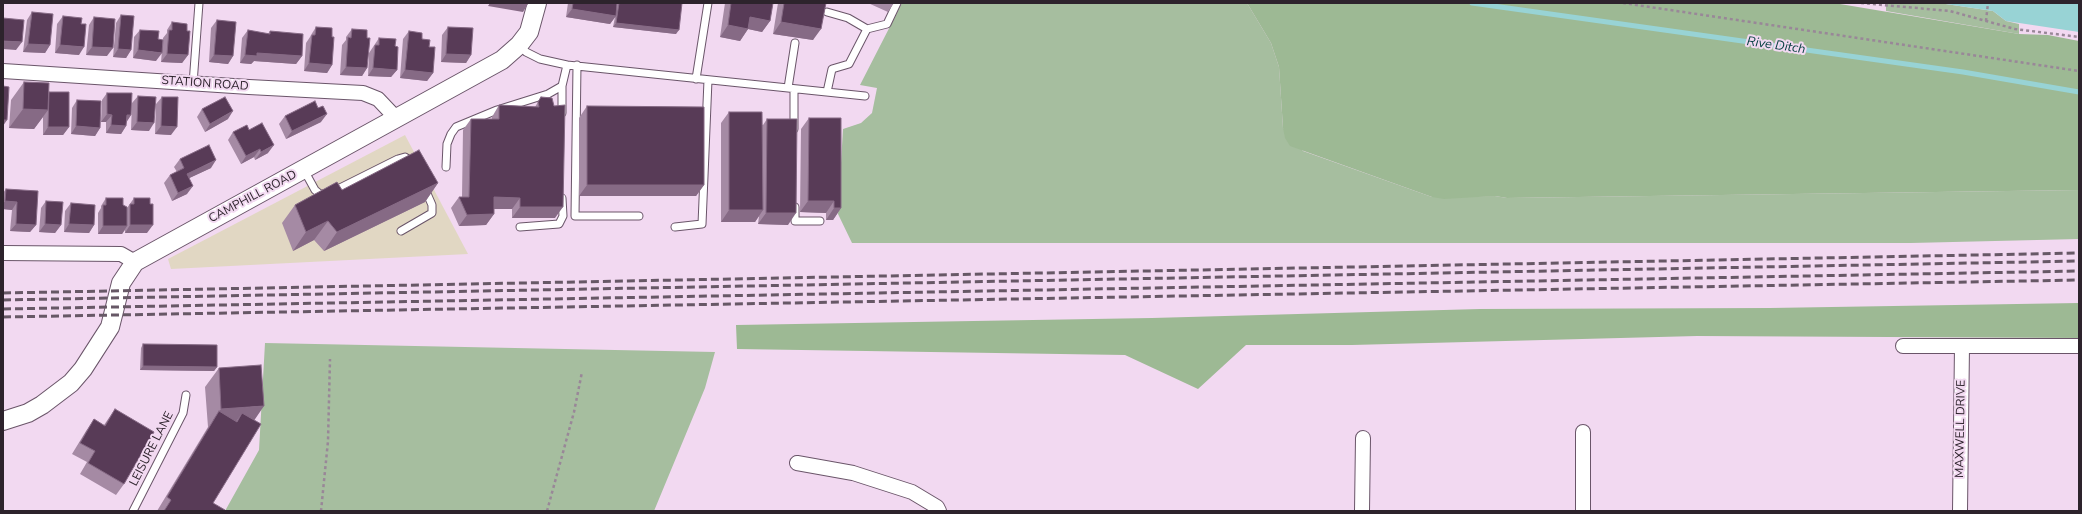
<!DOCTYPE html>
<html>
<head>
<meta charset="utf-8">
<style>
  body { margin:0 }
  #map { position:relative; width:2082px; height:514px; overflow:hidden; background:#f2d9f1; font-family:"Nunito Sans",sans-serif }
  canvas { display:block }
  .frame { position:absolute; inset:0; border:4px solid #2d232c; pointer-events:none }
</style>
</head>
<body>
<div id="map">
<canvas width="2082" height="514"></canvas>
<div class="frame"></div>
</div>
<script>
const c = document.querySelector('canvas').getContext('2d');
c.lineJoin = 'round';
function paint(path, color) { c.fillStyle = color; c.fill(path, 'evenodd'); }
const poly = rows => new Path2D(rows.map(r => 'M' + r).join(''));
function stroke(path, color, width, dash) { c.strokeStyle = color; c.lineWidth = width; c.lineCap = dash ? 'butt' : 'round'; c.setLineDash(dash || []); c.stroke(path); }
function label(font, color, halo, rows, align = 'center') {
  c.font = font + ' "Nunito Sans",sans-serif'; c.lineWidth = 4; c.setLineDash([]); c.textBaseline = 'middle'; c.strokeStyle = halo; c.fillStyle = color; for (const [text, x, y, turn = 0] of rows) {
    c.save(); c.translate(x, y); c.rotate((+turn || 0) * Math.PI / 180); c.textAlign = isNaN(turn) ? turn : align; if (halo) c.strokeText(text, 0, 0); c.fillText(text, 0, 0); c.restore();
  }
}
const commercial = poly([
  [405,135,468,254,171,269,168,259]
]);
const green = poly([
  [902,3,1247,3,1271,43,1279,67,1283,128,1303,151,1432,197,1495,196,1507,198,2079,190,2079,239,1911,243,852,243,838,214,843,129,861,123,872,113,877,88,860,85],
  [1886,3,1939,3,1993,11,2006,21,2019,24,2019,34,1886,11],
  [265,343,715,352,705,388,654,511,225,511,259,450]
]);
const forest = poly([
  [1247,3,1834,3,2019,34,2048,35,2079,41,2079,190,1507,198,1495,196,1444,199,1432,197,1290,146,1285,138,1283,128,1279,67,1271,43],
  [2079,303,2079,338,1697,336,1352,345,1246,345,1198,389,1125,355,737,349,736,325,1152,318,1480,309,1770,308]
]);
const water = poly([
  [1939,3,2079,3,2079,32,2006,21,1993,11]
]);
const stream = poly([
  [1472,3,1963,72,2079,92]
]);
const path = poly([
  [1623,3,2079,71],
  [1861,3,1950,11,2015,29,2079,37],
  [1986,21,1988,3],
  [321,511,328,441,330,359],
  [547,511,574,412,582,372]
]);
const service = poly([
  [827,12,848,18,867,29],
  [519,45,526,52,540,59,567,65,865,96],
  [577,65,575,216,639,216],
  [696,79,708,3],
  [193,84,199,3],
  [562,86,562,113],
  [788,88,795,43],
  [794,89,794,129],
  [827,92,832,69,849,64,867,29,887,24,897,3],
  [446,167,447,144,451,134,456,127,497,110,548,94,562,86,567,65],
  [304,170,315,190,320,194,328,194,398,159,405,157,412,162],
  [795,207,795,221,820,221],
  [520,227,559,224,563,216,562,198],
  [675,227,702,224,708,80],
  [401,231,432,213,432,205,425,189],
  [133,511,183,413,186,395]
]);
const minor = poly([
  [3,71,249,87,363,93,378,99,397,119],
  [3,253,121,254,135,262],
  [1903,346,2079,346],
  [797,463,853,473,912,492,937,507,939,511],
  [1362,511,1363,438],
  [1583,511,1583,432],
  [1960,511,1962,346]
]);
const tertiary = poly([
  [3,421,28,413,42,405,71,383,83,369,110,327,121,283,135,262,502,60,519,45,529,32,537,3]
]);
const rail = poly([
  [3,293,2079,253],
  [3,300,2079,261],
  [3,309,2079,271],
  [3,317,2079,280]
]);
const wall = poly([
  [568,3,682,3,676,34,613,27,615,17,610,24,566,17],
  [725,3,773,3,770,21,762,32,748,29,740,41,720,37],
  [778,3,826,3,813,40,773,34],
  [868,3,894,3,888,12],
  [32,12,50,45,45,53,23,52,27,20],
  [121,15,131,50,126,58,113,57,116,23],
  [63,16,79,55,55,53,57,24],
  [94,17,107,56,86,55,89,25],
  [217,20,233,56,228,64,209,62,211,28],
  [172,22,187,31,188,55,182,63,161,62,163,38,167,33,167,30],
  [316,27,332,37,332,65,327,73,304,71,306,43,310,37,311,35],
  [448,27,471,55,466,63,441,62,442,35],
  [352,29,367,68,362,76,340,75,342,45,346,40,346,37],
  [140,30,156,61,133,58,134,37],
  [248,30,268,34,270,31,302,56,296,64,254,61,251,64,240,63,242,38],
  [409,31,422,39,429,47,433,73,427,81,400,78,403,39],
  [379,38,395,46,397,70,391,77,368,76,369,53],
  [24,82,49,92,69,127,63,135,43,135,43,117,34,129,9,128,11,100],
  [107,93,131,115,126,122,126,126,121,134,106,133,106,122,101,122,102,100],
  [138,96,149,131,131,130,132,103],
  [162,97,171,135,155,134,156,104],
  [541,97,555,218,512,218,512,209,494,209,494,214,486,225,459,226,451,208,459,197,462,197,463,130,471,119,492,119,492,117,499,105,535,107],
  [77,100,100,128,95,136,71,134,72,108],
  [587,106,704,185,696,196,579,196,579,118],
  [202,109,228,119,205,132,197,117],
  [729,112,763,125,767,119,788,225,758,224,759,216,755,222,721,222,721,123],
  [285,116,321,122,286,139,279,124],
  [809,118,841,208,833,220,826,220,826,213,800,212,801,129],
  [249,130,268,153,255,160,254,157,241,164,228,140,233,132],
  [180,159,211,168,189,178,187,194,172,201,164,183,170,175,177,172,174,167],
  [438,183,425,202,324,251,314,240,293,251,282,223,295,205,342,190],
  [6,189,36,225,30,232,10,231,12,210,3,209,3,193],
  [106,198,123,205,127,208,134,198,147,233,125,233,125,230,122,234,98,234,98,213,101,208,101,206],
  [46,201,61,225,55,233,39,232,41,208],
  [71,203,94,225,89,233,64,232,65,211],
  [143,344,217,367,214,371,140,370,141,348],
  [219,368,254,420,213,503,225,511,157,511,208,427,205,387],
  [115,409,124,484,116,495,80,474,87,462,72,454,86,431,94,419,104,425]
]);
const shadedWall = poly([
  [490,3,522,3,528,4,523,12,488,6],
  [572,9,616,16,610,24,566,17],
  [750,17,770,21,762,32,748,29,740,41,720,37,728,25],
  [781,22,821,29,813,40,773,34],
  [616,23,679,30,676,34,613,27],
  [3,41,22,42,16,50,3,49],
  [28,44,50,45,45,53,23,52],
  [60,45,84,47,79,55,55,53],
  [92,47,113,48,107,56,86,55],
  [118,49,131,50,126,58,113,57],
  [138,50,162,53,156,61,133,58],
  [257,53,302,56,296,64,254,61,251,64,240,63,245,55],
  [167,54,188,55,182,63,161,62],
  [446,54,471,55,466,63,441,62],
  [214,55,233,56,228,64,209,62],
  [309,63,332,65,327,73,304,71],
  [346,67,367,68,362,76,340,75],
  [373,68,397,70,391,77,368,76],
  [405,70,433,73,427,81,400,78],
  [23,109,48,110,34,129,9,128],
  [233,111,228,119,205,132,210,124],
  [107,114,112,115,106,122,101,122],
  [327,114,321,122,286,139,292,131],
  [127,115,131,115,126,123],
  [3,120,7,120,3,126],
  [137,122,154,123,149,131,131,130],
  [111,125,126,126,121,134,106,133],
  [76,126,100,128,95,136,71,134],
  [161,126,177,127,171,135,155,134],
  [48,127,69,127,63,135,43,135],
  [274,145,268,153,255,160,261,152],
  [260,149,254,157,241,164,246,156],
  [216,160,211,168,181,182,187,174],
  [438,183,425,202,324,251,337,232],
  [587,185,704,185,696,196,579,196],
  [193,186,187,194,172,201,178,193],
  [494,197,520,198,512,209,486,209],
  [5,201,17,202,12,210,3,209,3,204],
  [808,201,834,201,826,213,800,212],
  [520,207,563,207,555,218,512,218],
  [834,208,841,208,833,220,826,220],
  [729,210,763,210,755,222,721,222],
  [766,213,796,213,788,225,758,224],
  [494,214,486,225,459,226,467,215],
  [328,221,314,240,293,251,306,232],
  [16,224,36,225,30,232,10,231],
  [45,224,61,225,55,233,39,232],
  [69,224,94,225,89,233,64,232],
  [130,225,153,225,147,233,125,233],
  [103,226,127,226,122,234,98,234],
  [143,366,217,367,214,371,140,370],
  [264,406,251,425,242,413,233,426,213,420,221,409]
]);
const building = poly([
  [573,3,617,3,616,16,572,9,573,3],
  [619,3,682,3,679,30,616,23,619,3],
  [731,3,773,3,770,21,750,17,748,29,728,25,731,3],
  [784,3,826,3,821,29,781,22,784,3],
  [32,12,53,14,50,45,28,44,32,12],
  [121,15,134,16,131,50,118,49,121,15],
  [63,16,82,18,81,24,86,24,84,47,60,45,63,16],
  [94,17,115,19,113,48,92,47,94,17],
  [3,18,24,20,22,42,3,41,3,18],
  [217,20,236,22,233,56,214,55,217,20],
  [172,22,187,24,187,31,190,31,188,55,167,54,169,30,172,30,172,22],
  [316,27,332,28,332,37,334,37,332,65,309,63,312,35,315,35,316,27],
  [448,27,473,28,471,55,446,54,448,27],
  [352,29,367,30,367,38,370,38,367,68,346,67,348,37,351,38,352,29],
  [140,30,159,31,158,39,163,40,162,53,138,50,140,30],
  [248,30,270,34,270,31,303,34,302,56,257,53,257,56,245,55,248,30],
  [409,31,422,33,422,39,430,40,429,47,435,47,433,73,405,70,409,31],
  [379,38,396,39,395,46,398,47,397,70,373,68,375,45,379,45,379,38],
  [24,82,49,83,48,110,23,109,24,82],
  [3,86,9,87,7,120,3,120,3,86],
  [49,92,69,92,69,127,48,127,49,92],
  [107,93,132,93,131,115,127,115,126,126,111,125,112,115,107,114,107,93],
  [138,96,156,97,154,123,137,122,138,96],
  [162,97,178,97,177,127,161,126,162,97],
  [225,97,233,111,210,124,202,109,225,97],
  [541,97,552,98,554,106,565,105,563,207,520,207,520,198,494,197,494,214,467,215,459,197,469,197,471,119,499,119,499,105,539,107,538,102,541,97],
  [77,100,101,101,100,128,76,126,77,100],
  [315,101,318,108,323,106,327,114,292,131,285,116,315,101],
  [587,106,704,107,704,185,587,185,587,106],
  [729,112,762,112,763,210,729,210,729,112],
  [809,118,841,118,841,208,834,208,834,201,808,201,809,118],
  [767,119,797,119,796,213,766,213,767,119],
  [262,123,274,145,261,152,260,149,246,156,233,132,247,125,249,130,262,123],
  [209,145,216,160,187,174,193,186,178,193,170,175,184,168,180,159,209,145],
  [419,150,438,183,337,232,328,221,306,232,295,205,337,182,342,190,419,150],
  [6,189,38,191,36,225,16,224,17,202,5,201,6,189],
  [106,198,123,198,123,205,127,207,127,226,103,226,103,205,106,205,106,198],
  [134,198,150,198,150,204,153,204,153,225,130,225,130,204,134,204,134,198],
  [46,201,63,202,61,225,45,224,46,201],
  [71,203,95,205,94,225,69,224,71,203],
  [143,344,217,345,217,367,143,366,143,344],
  [261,365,264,406,221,409,219,368,261,365],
  [115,409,154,432,124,484,88,463,95,451,80,443,94,419,105,426,115,409],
  [219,411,237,422,242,413,261,424,213,503,225,510,225,511,164,511,171,500,167,497,219,411]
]);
const streetNames = [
  ["STATION ROAD",205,84,4],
  ["CAMPHILL ROAD",253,197,-28],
  ["MAXWELL DRIVE",1961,429,-89],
  ["LEISURE LANE",152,449,-63]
];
const waterNames = [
  ["Rive Ditch",1776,46,8]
];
paint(commercial, '#e1d7c3');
paint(green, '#a6be9f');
paint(forest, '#9db994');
paint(water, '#98d3d5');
stroke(stream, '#98d3d5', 5);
stroke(service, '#6a5569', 9);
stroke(minor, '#6a5569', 16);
stroke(tertiary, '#6a5569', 20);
stroke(path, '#998798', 2.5, [3, 3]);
stroke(service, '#fff', 7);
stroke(minor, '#fff', 14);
stroke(tertiary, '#fff', 18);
stroke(rail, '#675866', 3, [8, 4]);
paint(wall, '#a58aa4');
paint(shadedWall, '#866a85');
paint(building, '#583b57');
stroke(building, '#866a85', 1);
label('12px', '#2d232c', '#f2d9f1', streetNames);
label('italic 13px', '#053f40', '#f2d9f1', waterNames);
</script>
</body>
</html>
